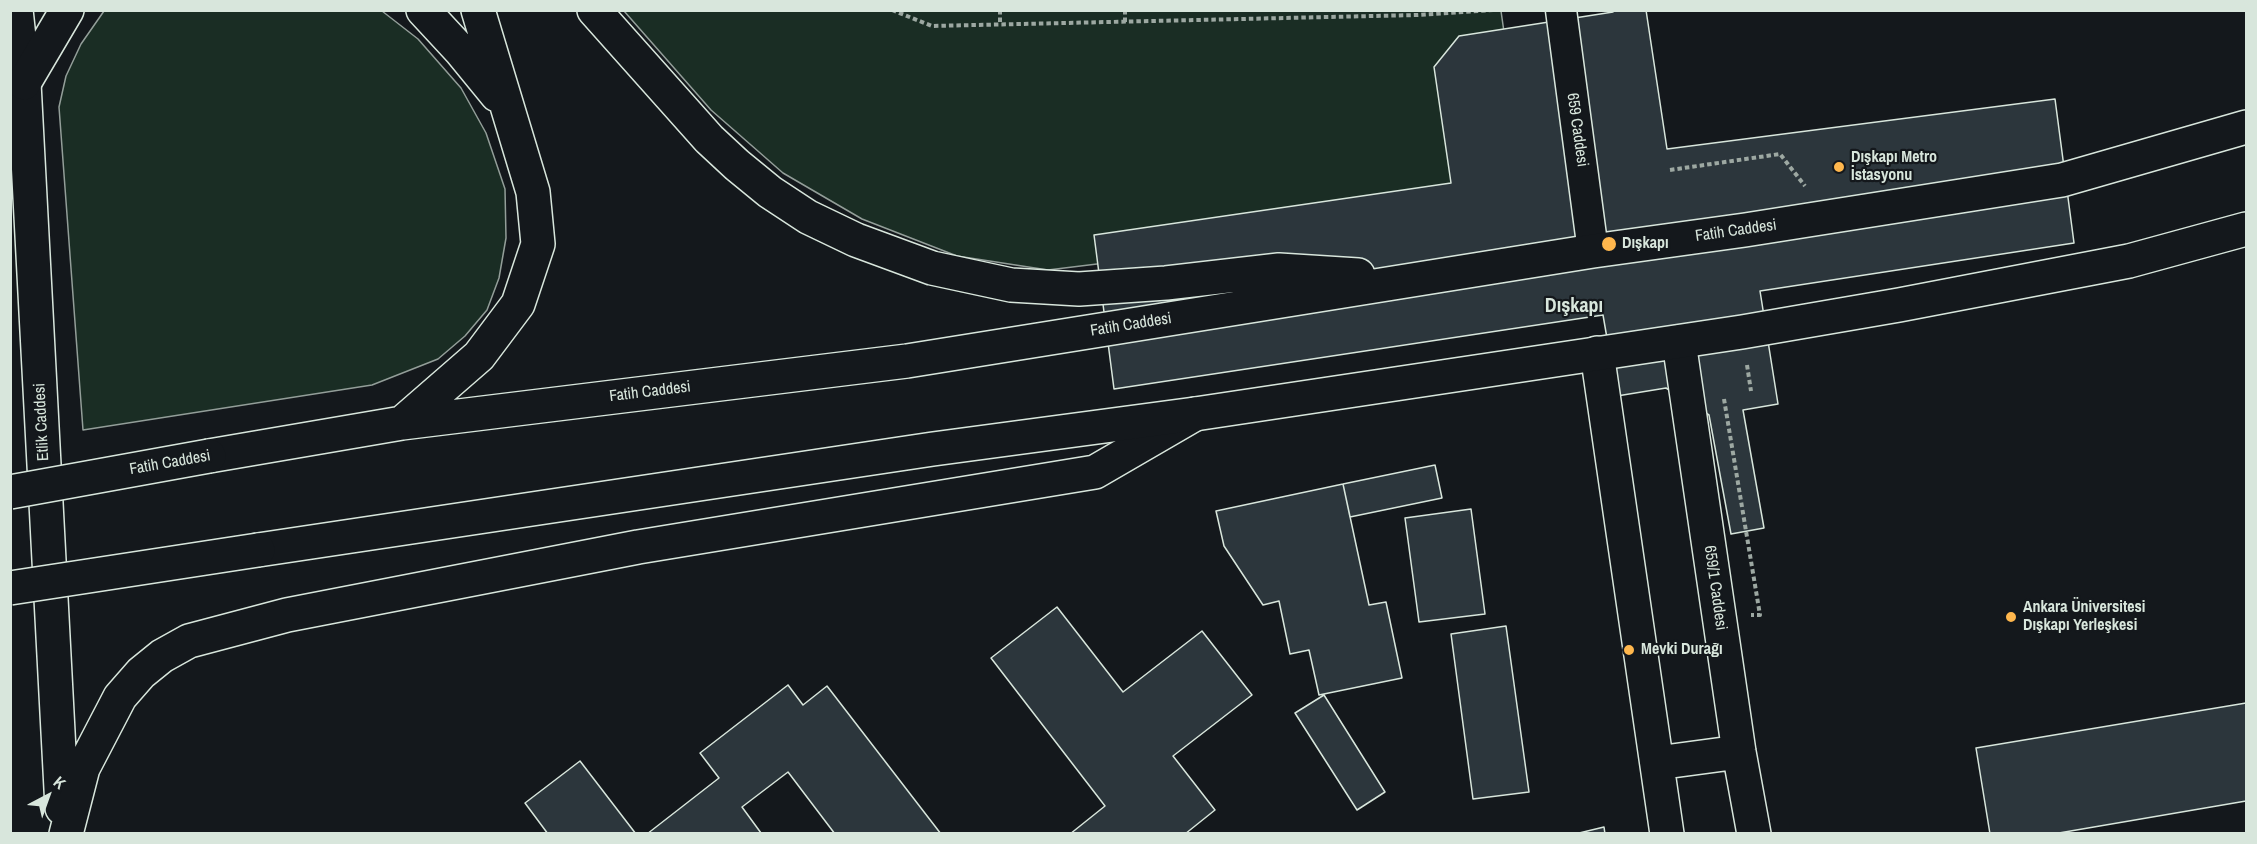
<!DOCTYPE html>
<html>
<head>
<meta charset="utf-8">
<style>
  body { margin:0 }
  #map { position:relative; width:2257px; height:844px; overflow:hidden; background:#14181c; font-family:"Archivo Narrow",sans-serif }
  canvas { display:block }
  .frame { position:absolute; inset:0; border:12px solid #d8e6dc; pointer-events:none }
  .north { position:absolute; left:18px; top:766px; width:60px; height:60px; -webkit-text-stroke:4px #14181c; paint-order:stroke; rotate:41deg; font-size:16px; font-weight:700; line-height:24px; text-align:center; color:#d8e6dc }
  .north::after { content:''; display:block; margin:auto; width:21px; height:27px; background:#d8e6dc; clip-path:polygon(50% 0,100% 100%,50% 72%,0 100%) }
</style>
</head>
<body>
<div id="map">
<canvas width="2257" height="844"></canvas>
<div class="frame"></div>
<div class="north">K</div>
</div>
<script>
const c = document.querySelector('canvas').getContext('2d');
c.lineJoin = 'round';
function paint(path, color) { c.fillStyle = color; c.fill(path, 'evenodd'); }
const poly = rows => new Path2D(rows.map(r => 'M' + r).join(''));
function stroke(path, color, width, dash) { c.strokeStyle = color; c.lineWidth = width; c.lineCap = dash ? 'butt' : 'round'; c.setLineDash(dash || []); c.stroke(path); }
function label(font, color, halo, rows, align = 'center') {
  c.font = font + ' "Archivo Narrow",sans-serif'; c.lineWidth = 4.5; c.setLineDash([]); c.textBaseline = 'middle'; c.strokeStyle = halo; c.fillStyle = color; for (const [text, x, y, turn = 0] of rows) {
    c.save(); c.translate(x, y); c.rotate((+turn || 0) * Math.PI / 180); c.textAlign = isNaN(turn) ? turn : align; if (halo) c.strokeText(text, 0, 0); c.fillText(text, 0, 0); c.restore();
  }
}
const green = poly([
  [104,11,382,11,418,39,461,88,486,133,505,189,506,238,499,278,487,310,465,336,438,359,372,385,83,430,59,107,66,76,81,44,104,11],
  [624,11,1501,11,1524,172,1505,214,1048,270,957,256,862,219,783,173,711,110,624,11]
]);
const building = poly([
  [1613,10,1646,10,1667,149,2055,99,2074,243,1760,291,1778,404,1743,410,1764,528,1731,534,1709,415,1666,388,1617,396,1603,315,1114,389,1094,235,1451,183,1434,67,1459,36,1613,12,1613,10],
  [1435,465,1442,498,1350,517,1343,484,1435,465],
  [1343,484,1369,605,1386,602,1402,678,1319,695,1309,650,1290,654,1279,601,1263,605,1224,546,1216,511,1343,484],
  [1471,509,1485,614,1419,622,1405,518,1471,509],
  [1057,607,1123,692,1202,631,1252,695,1173,756,1215,810,1185,834,1070,834,1105,806,991,658,1057,607],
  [1506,626,1529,792,1473,799,1451,634,1506,626],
  [788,685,803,705,827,686,941,834,835,834,788,772,742,807,761,833,759,834,647,834,719,778,700,753,788,685],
  [1324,695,1385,792,1357,810,1295,713,1324,695],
  [2246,703,2246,801,2053,834,1990,834,1976,748,2246,703],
  [580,761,636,834,548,834,525,803,580,761],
  [1604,827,1605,834,1575,834,1604,827]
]);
const path = poly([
  [892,10,932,26,1417,15,1494,10],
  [1000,10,1000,25],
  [1125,10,1125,22],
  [1670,170,1780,154,1805,186],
  [1747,365,1751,391],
  [1724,399,1760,615,1751,615]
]);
const street = poly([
  [1561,10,1593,251]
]);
const secondary = poly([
  [16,10,24,83,62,808],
  [1679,342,1739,752,1754,834],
  [1597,353,1667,834],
  [1657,763,1739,752],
  [66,834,83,768,120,697,141,673,162,656,189,641,287,615,638,547,1095,472,1195,414]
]);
const primary = poly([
  [423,10,461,51,497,95],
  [594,10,709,139,737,165,770,192,808,217,856,240,932,268,1011,285,1079,289,1166,283,1279,270,1358,275],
  [24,83,67,10],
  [402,423,479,356,518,304,538,244,533,192,478,10],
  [209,456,402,423,907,361,1593,251,1745,230,2062,180,2246,127],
  [258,550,933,449,1195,414,1742,332,1899,305,2129,261,2246,229]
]);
const primaryBridge = poly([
  [10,492,209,456],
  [10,588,258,550]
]);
const markers = [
  [1839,167,6,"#ffb74d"],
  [1609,244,8,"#ffb74d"],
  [2011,617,6,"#ffb74d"],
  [1629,650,6,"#ffb74d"]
];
const streetNames = [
  ["659 Caddesi",1577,130,82],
  ["Fatih Caddesi",1736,231,-8],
  ["Fatih Caddesi",1131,325,-9],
  ["Fatih Caddesi",650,392,-7],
  ["Etlik Caddesi",42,422,-93],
  ["Fatih Caddesi",170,463,-10],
  ["659/1 Caddesi",1715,588,82]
];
const poiNames = [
  ["Dışkapı Metro",1851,158],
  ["İstasyonu",1851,176],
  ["Dışkapı",1622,244],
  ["Ankara Üniversitesi",2023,608],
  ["Dışkapı Yerleşkesi",2023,626],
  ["Mevki Durağı",1641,650]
];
const quarterNames = [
  ["Dışkapı",1574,307]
];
paint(green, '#1a2d24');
stroke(green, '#939e99', 1.5);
paint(building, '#2c363c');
stroke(building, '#d8e6dc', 1.5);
stroke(street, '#d8e6dc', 33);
stroke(secondary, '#d8e6dc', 36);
stroke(primary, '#d8e6dc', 36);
stroke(path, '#9da8a2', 4, [4.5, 3]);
stroke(street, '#14181c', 30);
stroke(secondary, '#14181c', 33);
stroke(primary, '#14181c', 33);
stroke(primaryBridge, '#d8e6dc', 36, []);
stroke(primaryBridge, '#14181c', 33);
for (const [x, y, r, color] of markers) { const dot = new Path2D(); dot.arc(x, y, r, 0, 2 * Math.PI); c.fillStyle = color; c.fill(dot); stroke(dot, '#14181c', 2); }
label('16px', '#d8e6dc', '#14181c', streetNames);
label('bold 16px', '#d8e6dc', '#14181c', poiNames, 'left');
label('bold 20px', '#d8e6dc', '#14181c', quarterNames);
</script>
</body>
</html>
